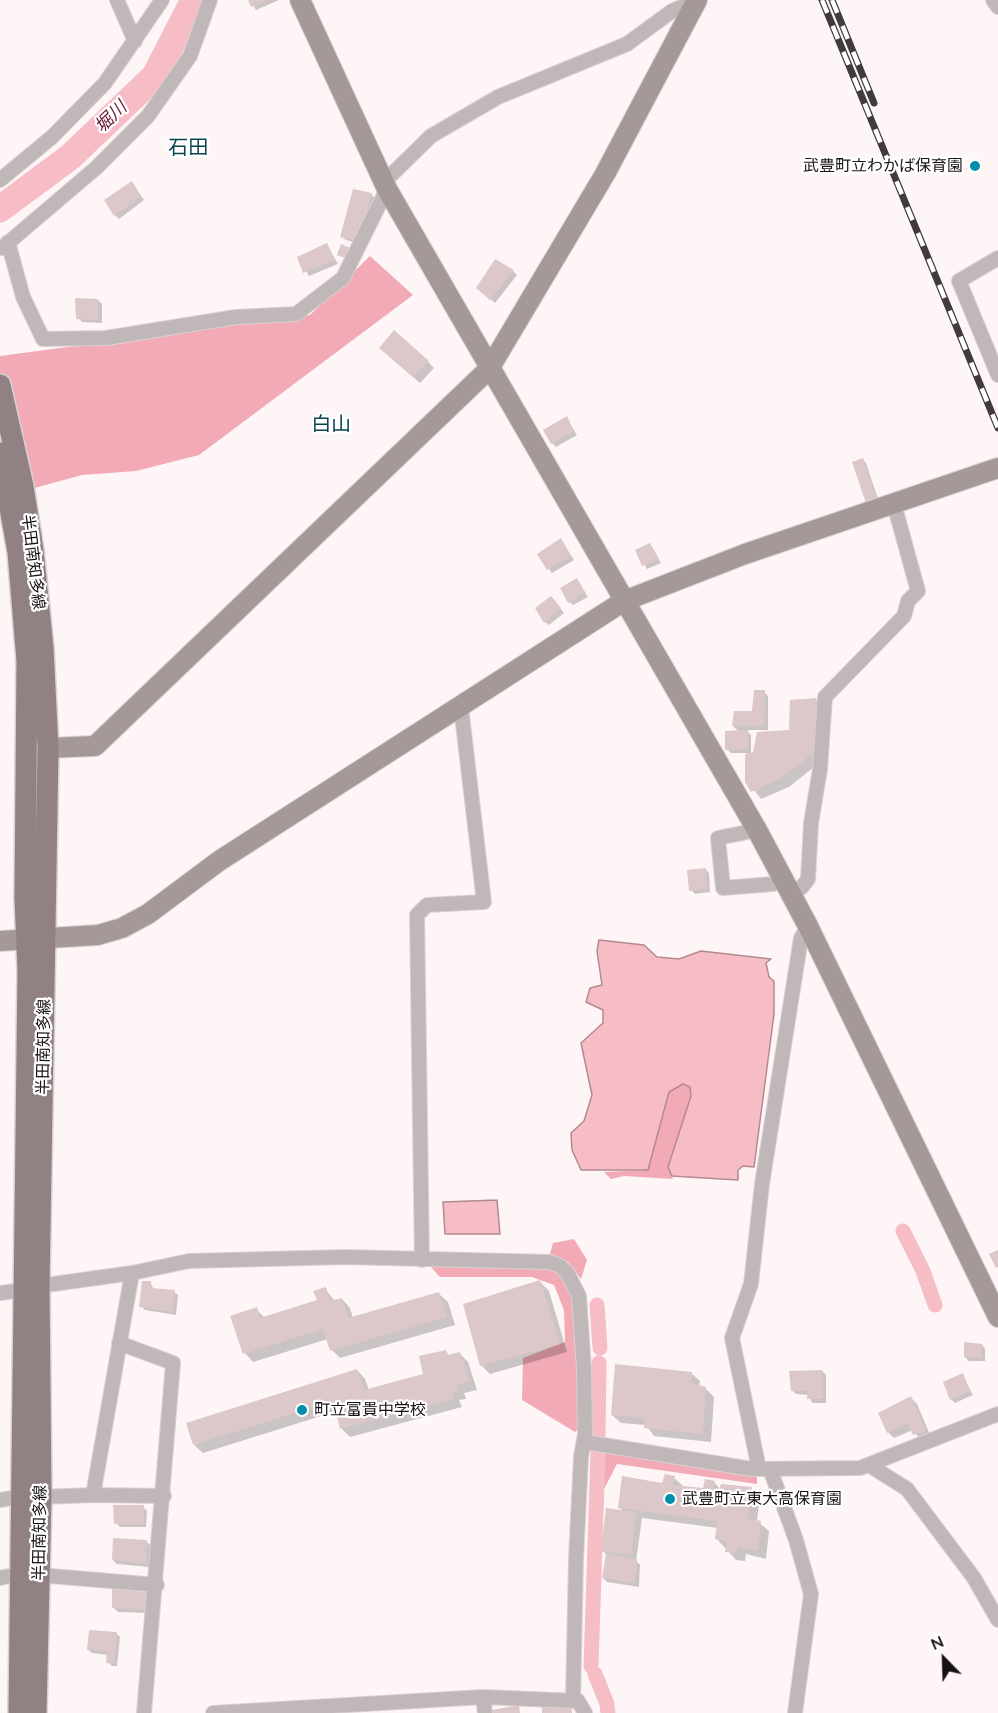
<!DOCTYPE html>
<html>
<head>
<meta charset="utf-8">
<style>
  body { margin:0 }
  #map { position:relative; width:998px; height:1713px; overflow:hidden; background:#fef5f6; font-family:Mulish,sans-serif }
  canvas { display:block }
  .north { position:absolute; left:914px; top:1629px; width:60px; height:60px; -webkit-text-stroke:4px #fff; paint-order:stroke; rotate:337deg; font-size:16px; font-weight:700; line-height:24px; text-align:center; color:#181112 }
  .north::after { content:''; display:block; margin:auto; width:21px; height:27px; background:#181112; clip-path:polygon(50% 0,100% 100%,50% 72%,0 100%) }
</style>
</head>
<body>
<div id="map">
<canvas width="998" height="1713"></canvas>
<div class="north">N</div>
</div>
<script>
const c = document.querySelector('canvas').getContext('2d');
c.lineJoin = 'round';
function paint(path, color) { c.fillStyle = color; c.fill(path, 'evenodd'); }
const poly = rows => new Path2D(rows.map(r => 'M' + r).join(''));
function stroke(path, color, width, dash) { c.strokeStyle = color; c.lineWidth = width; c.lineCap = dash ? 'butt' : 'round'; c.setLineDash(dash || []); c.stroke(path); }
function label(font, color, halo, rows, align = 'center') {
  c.font = font + ' Mulish,"Noto Sans JP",sans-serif'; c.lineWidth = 4.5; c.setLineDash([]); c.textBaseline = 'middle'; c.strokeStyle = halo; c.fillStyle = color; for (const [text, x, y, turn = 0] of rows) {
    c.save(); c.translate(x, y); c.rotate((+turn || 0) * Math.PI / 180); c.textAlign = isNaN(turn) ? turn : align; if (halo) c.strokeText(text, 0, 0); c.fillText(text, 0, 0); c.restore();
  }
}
const forest = poly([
  [370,256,413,295,199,455,136,471,82,475,31,489,0,508,0,356,310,315],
  [683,1084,690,1087,691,1096,668,1167,673,1179,624,1176,611,1179,604,1172,648,1170,669,1092],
  [574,1239,587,1260,581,1279,568,1262,550,1254,553,1243],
  [430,1266,552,1268,564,1279,572,1293,575,1311,580,1428,575,1432,522,1400,523,1358,565,1342,564,1310,554,1285,532,1277,440,1277],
  [603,1450,757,1476,757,1484,617,1464,601,1495]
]);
const water = poly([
  [599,940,644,945,657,957,679,959,701,951,771,959,766,963,769,977,774,981,774,1014,754,1167,743,1166,738,1170,738,1180,672,1176,668,1167,691,1096,690,1087,683,1084,669,1092,648,1170,581,1170,572,1150,571,1133,584,1121,592,1095,581,1043,603,1023,603,1010,586,1002,590,988,602,985,597,951,599,940],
  [497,1200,500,1234,445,1234,443,1202,497,1200]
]);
const shadow = poly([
  [250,0,279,0,256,10],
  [132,183,144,200,119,219,115,215],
  [371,194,375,198,361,244,346,240,342,237],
  [327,245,338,264,309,276,299,258],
  [513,271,517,275,495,303,478,288],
  [98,300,102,304,102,323,82,322,78,318],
  [387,354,428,362,434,368,420,383],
  [566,418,577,435,556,447,552,443],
  [863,460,866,463,880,505,872,509],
  [561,540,574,560,552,573,539,554],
  [650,545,661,563,647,569,637,551],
  [577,580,588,597,573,605,569,602],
  [555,602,564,613,549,625,545,622],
  [764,692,768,696,768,730,746,730,751,735,751,754,790,731,816,699,824,708,824,759,789,787,761,799,747,781,747,753,731,753,727,749,739,732,733,726,753,713],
  [705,869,709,873,710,892,695,894,691,890],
  [150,1282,154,1290,174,1292,178,1295,176,1315,145,1310,141,1306],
  [540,1282,549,1291,567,1352,490,1374,481,1365],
  [325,1289,335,1301,342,1299,350,1308,353,1318,439,1294,448,1302,455,1325,340,1358,332,1350,328,1339,253,1362,245,1353,256,1309,265,1318,319,1301],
  [982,1345,985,1349,985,1361,969,1361,965,1357],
  [445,1351,450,1356,460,1354,468,1362,477,1390,464,1393,466,1399,459,1400,462,1407,350,1437,342,1429,337,1411,203,1453,194,1445,357,1370,365,1379,369,1390,425,1375],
  [822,1371,826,1375,826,1403,812,1403,809,1395,796,1394,792,1390],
  [691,1373,700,1381,699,1387,705,1388,714,1397,711,1442,654,1436,646,1425,621,1423,612,1415],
  [962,1375,973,1395,955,1403,951,1399],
  [911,1398,917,1404,931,1437,921,1441,913,1430,894,1438,888,1432],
  [674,1478,683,1486,704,1490,714,1482,721,1490,751,1489,760,1497,757,1521,769,1531,766,1559,746,1554,745,1561,736,1560,717,1539,718,1528,642,1518,636,1561,640,1565,639,1587,607,1582,603,1578,607,1555,602,1550,624,1512,619,1507],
  [143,1507,147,1511,146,1527,120,1527,116,1523],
  [147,1542,151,1546,149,1567,117,1564,113,1560],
  [146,1593,150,1597,150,1613,118,1612,114,1608],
  [116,1633,120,1637,117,1666,112,1666,108,1662,108,1655,92,1653,88,1650]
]);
const canal = poly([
  [903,1231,923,1271,935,1305],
  [597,1305,600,1348],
  [598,1436,599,1363],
  [591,1666,598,1453],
  [595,1674,607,1704,608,1713]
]);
const river = poly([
  [0,209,70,157,155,76,194,0]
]);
const building = poly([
  [248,0,268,0,251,7],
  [132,181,141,196,114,216,104,200],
  [353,189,372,193,357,241,340,237],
  [327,243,335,260,303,273,297,257],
  [341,244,352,249,348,259,337,255],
  [495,259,514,270,490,300,476,288],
  [75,298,98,299,98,320,76,319],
  [394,330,429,361,413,377,379,348],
  [567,416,574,431,551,444,543,430],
  [863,458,877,501,867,506,852,462],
  [561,538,571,556,547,570,537,554],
  [650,543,659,559,642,566,635,550],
  [577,578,585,592,568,603,560,588],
  [551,596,561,608,544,623,535,608],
  [754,690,765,690,764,726,732,726,734,711,752,711],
  [816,698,816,751,780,779,751,792,745,782,745,754,753,752,757,732,789,730,790,700],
  [748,730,748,749,725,750,725,731],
  [706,868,707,889,689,891,687,870],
  [998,1250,998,1267,996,1268,989,1254],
  [540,1280,560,1344,480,1366,463,1304],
  [142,1281,151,1281,151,1288,175,1290,173,1312,139,1307],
  [326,1287,330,1301,342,1298,348,1318,439,1292,447,1317,330,1351,323,1329,243,1354,230,1316,257,1307,260,1318,317,1300,313,1291],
  [964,1342,982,1344,982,1358,964,1357],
  [446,1350,448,1355,460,1352,469,1381,457,1385,459,1390,452,1392,454,1399,340,1429,333,1401,193,1445,186,1423,357,1369,364,1390,423,1374,419,1356],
  [615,1364,692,1372,691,1383,706,1387,703,1434,644,1428,644,1418,611,1415],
  [822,1370,823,1399,807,1399,808,1391,791,1391,789,1371],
  [963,1373,970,1391,950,1400,943,1382],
  [911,1396,926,1431,913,1435,908,1423,887,1433,878,1413],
  [665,1474,675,1476,673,1485,703,1488,705,1479,715,1481,713,1490,719,1491,721,1484,752,1487,748,1518,761,1521,758,1551,737,1547,737,1553,725,1552,726,1541,715,1539,717,1521,618,1508,622,1476,662,1483],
  [113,1505,144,1505,143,1524,114,1524],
  [606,1508,636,1512,631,1555,601,1551],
  [113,1538,147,1540,146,1564,112,1560],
  [606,1554,637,1559,635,1583,602,1578],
  [112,1589,147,1592,146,1610,112,1608],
  [89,1630,117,1632,114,1663,106,1663,107,1651,87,1650],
  [519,1705,520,1713,492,1713,492,1710],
  [542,1707,572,1708,572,1713,542,1713]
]);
const street = poly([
  [117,0,135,41],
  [993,0,998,7],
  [0,180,52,137,105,83,162,0],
  [384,182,431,136,498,97,627,44,672,11,697,0],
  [8,242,23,297,43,339,106,338,236,317,296,314,343,278,387,189],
  [2,248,96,168,148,116,190,56,210,0],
  [998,258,959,281,998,375],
  [757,830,718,838,723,888,773,884,783,879],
  [790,893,802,887,808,879,811,823,820,769,825,697,904,616,908,601,918,591,894,504],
  [422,1260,417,915,427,905,484,902,461,707],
  [39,1286,132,1273,189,1261,345,1257,549,1262,560,1266,568,1274,579,1296,584,1369,585,1434,581,1457,576,1559,573,1700],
  [0,1293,23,1290],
  [119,1343,173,1363,144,1713],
  [585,1442,752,1469,860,1468,998,1414],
  [869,1465,907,1489,974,1578,998,1620],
  [759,1469,732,1338,751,1284,762,1184,801,938,808,926],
  [770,1469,796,1540,811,1594,795,1713],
  [93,1495,164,1496],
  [41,1497,93,1495,132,1273],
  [0,1500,23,1496],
  [39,1575,157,1585],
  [0,1578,9,1576],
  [483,1697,485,1713],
  [213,1713,483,1697,578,1701,585,1713]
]);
const secondary = poly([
  [300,0,387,189,757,830,808,926,998,1317],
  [48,748,95,746,489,369,605,174,697,0],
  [0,941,98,935,122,928,148,914,219,861,624,601,745,554,998,468]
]);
const primary = poly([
  [0,385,23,486,33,550,43,648,48,748,39,1286,41,1497,36,1713],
  [0,453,18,552,27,661,25,898,28,971,19,1713]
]);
const rail = poly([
  [822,0,998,428],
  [832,0,874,103]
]);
const markers = [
  [975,166,6,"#008eab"],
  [302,1410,6,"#008eab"],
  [670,1499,6,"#008eab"]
];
const poiNames = [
  ["武豊町立わかば保育園",963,166,"right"],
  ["町立富貴中学校",314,1410],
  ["武豊町立東大高保育園",682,1499]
];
const streetNames = [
  ["半田南知多線",33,562,83],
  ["半田南知多線",44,1047,-89],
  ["半田南知多線",40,1533,-89]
];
const waterNames = [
  ["堀川",111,117,-44]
];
const quarterNames = [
  ["石田",188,148],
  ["白山",331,425]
];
paint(forest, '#f2abb6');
paint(water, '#f7bdc6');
stroke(water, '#b48990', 1.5);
paint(shadow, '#0003');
stroke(canal, '#f7bdc6', 15);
stroke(river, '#f7bdc6', 27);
paint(building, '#dcc7ca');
stroke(street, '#d9d1d2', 16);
stroke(secondary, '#d9d1d2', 22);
stroke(primary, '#d9d1d2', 24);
stroke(street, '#c0b7b8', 14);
stroke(secondary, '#a59899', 20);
stroke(primary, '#918183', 21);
stroke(rail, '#423b3c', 7);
stroke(rail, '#fff', 4.5, [14]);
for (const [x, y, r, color] of markers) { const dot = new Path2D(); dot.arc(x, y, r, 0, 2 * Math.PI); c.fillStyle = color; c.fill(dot); stroke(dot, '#fff', 2); }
label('16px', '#181112', '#fff', poiNames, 'left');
label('16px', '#181112', '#fff', streetNames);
label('italic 18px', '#69182f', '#fff', waterNames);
label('20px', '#094351', '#fff', quarterNames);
</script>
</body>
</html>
